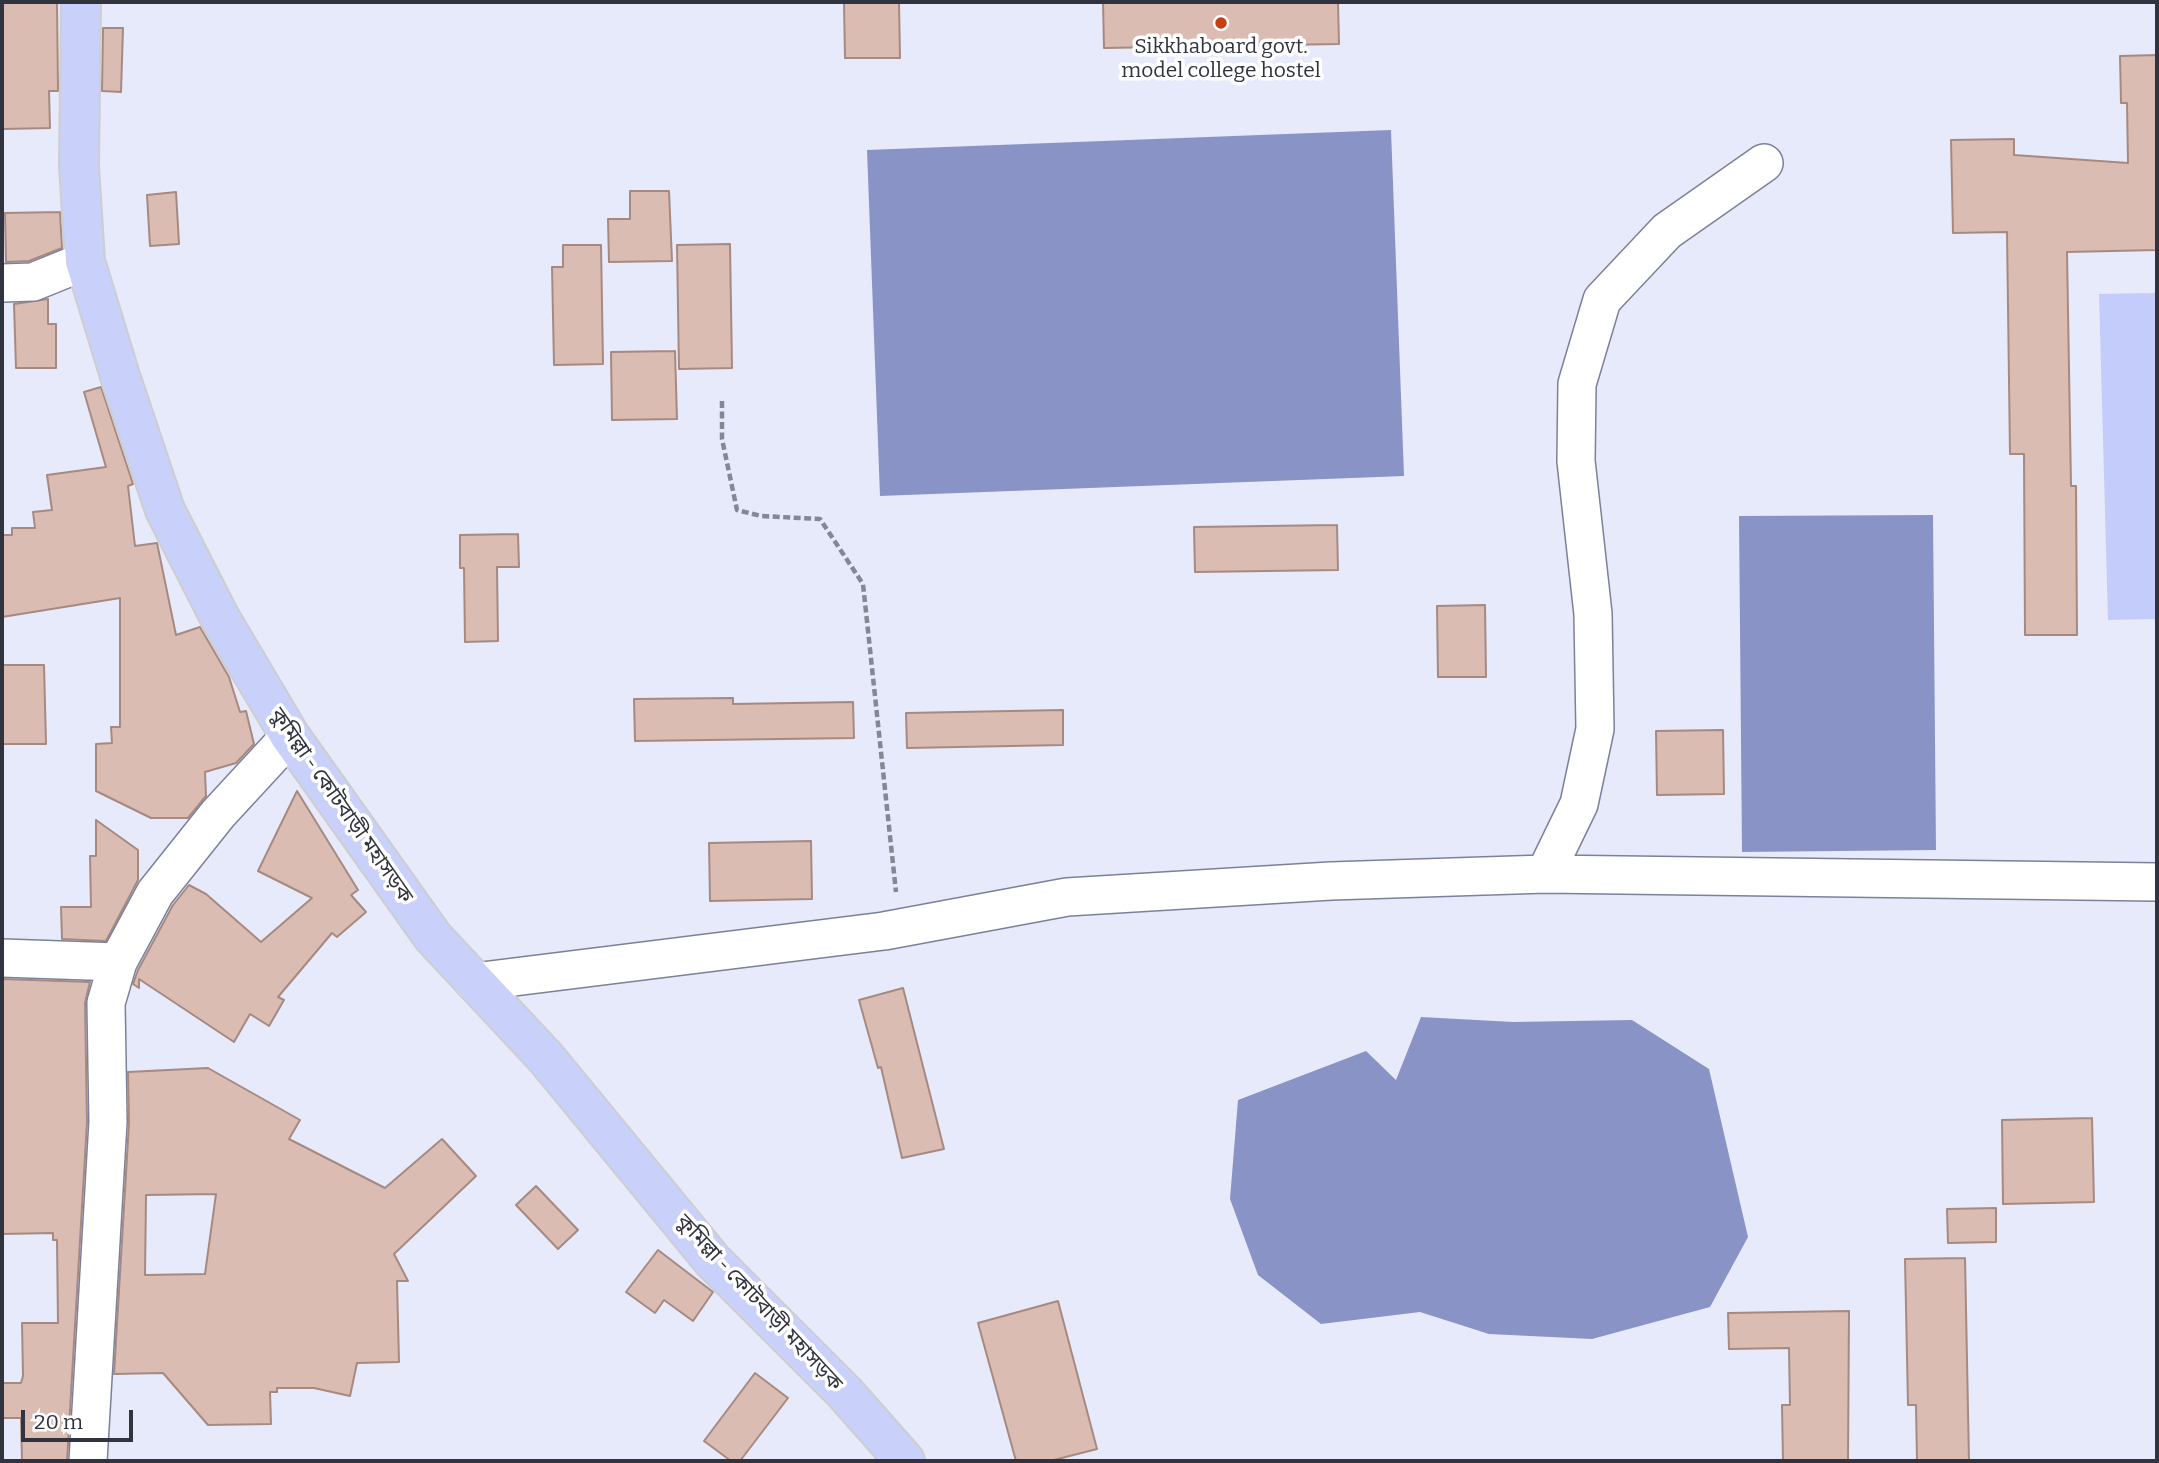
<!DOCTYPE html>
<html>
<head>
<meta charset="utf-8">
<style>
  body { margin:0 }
  #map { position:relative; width:2159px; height:1463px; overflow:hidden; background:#e7eafa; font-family:Bitter,serif }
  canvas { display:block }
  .frame { position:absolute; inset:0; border:4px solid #31343e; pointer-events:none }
  .scale { position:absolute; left:21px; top:1410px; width:112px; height:32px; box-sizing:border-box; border:4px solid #31343e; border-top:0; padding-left:9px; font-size:21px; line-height:24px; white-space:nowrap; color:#31343e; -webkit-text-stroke:5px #fff; paint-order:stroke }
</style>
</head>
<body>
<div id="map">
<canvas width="2159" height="1463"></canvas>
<div class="frame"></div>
<div class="scale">20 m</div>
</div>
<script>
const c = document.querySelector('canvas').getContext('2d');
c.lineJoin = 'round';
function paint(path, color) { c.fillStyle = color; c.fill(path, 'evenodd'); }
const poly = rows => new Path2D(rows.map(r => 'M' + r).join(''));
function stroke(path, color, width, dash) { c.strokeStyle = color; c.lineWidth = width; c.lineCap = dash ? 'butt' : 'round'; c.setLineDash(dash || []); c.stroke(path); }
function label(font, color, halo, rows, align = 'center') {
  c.font = font + ' Bitter,"Noto Sans Bengali",serif'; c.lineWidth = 7; c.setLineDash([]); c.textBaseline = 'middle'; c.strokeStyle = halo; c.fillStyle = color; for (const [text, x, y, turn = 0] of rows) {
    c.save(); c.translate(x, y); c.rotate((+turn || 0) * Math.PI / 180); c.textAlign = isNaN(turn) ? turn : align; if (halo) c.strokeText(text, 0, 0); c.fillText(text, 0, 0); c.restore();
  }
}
const green = poly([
  [2157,293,2157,619,2108,620,2099,294]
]);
const water = poly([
  [1391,130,1404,476,880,496,867,150],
  [1933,515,1936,850,1742,852,1739,516],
  [1421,1017,1513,1022,1632,1020,1709,1069,1748,1237,1710,1307,1592,1339,1489,1334,1420,1312,1321,1324,1258,1275,1230,1199,1238,1100,1366,1051,1396,1080]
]);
const building = poly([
  [2,2,57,2,58,91,49,91,50,128,3,129,2,2],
  [844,2,899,2,900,58,845,58,844,2],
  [1103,2,1338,2,1339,44,1104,48,1103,2],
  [103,28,123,28,121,92,102,91,103,28],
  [2157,55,2157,250,2067,252,2071,486,2076,486,2077,635,2025,635,2024,454,2010,454,2007,232,1953,233,1951,140,2014,139,2014,155,2128,163,2127,103,2121,103,2120,56,2157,55],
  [630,191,669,191,672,261,609,262,608,219,630,219,630,191],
  [176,192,179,244,150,246,147,195,176,192],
  [60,212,62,248,29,261,6,262,5,213,60,212],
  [730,244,732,368,679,369,677,245,730,244],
  [563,245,601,245,603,364,554,365,552,267,563,267,563,245],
  [48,299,48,324,56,324,56,368,16,368,14,304,48,299],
  [675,351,677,419,612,420,611,352,675,351],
  [101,387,133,484,128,486,135,546,157,543,176,635,200,627,229,677,240,712,246,711,254,744,236,763,205,772,206,796,188,818,151,818,96,791,96,744,112,743,111,727,120,727,120,598,2,617,2,535,12,535,12,528,35,528,33,512,52,510,47,475,106,467,84,392,101,387],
  [1337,525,1338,570,1195,572,1194,527,1337,525],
  [518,534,519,567,497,567,498,641,465,642,464,568,460,568,460,535,518,534],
  [1485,605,1486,677,1438,677,1437,606,1485,605],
  [2,665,44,665,46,744,2,744,2,665],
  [733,698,733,704,853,702,854,738,635,741,634,699,733,698],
  [1063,710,1063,745,907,748,906,713,1063,710],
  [1723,730,1724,794,1657,795,1656,731,1723,730],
  [297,791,358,890,351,895,366,912,337,937,332,933,278,997,284,1000,269,1026,250,1014,234,1042,139,979,139,988,133,984,138,970,173,905,189,885,206,894,261,942,312,898,258,871,297,791],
  [96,820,138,850,138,880,106,941,62,939,61,907,91,907,90,856,96,856,96,820],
  [811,841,812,899,710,901,709,843,811,841],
  [2,979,90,982,85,1003,87,1122,67,1461,22,1461,21,1418,2,1418,2,1383,21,1383,23,1376,22,1323,58,1323,57,1240,53,1240,53,1233,2,1234,2,979],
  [903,988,944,1149,902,1158,881,1067,878,1068,859,1000,903,988],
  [208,1068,300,1120,289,1139,385,1188,442,1139,476,1176,394,1254,408,1281,397,1281,399,1362,357,1363,350,1396,314,1388,277,1388,277,1392,270,1392,271,1424,208,1425,163,1373,114,1374,129,1123,128,1072,208,1068],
  [216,1194,205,1274,145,1275,146,1195,216,1194],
  [2092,1118,2094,1202,2003,1204,2002,1120,2092,1118],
  [536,1186,578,1230,558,1249,516,1205,536,1186],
  [1996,1208,1996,1242,1948,1243,1947,1209,1996,1208],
  [658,1250,713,1292,693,1321,664,1300,655,1313,626,1292,658,1250],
  [1965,1258,1969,1461,1917,1461,1916,1405,1908,1405,1905,1259,1965,1258],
  [1058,1301,1097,1449,1050,1461,1016,1461,978,1323,1058,1301],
  [1849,1311,1848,1461,1783,1461,1782,1405,1790,1405,1789,1348,1729,1349,1728,1313,1849,1311],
  [755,1373,788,1398,740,1461,731,1461,704,1441,755,1373]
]);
const path = poly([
  [722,401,722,439,737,510,761,516,820,519,863,584,896,892]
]);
const street = poly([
  [2,283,33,282,85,261],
  [1545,874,1579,804,1595,729,1593,614,1576,461,1577,384,1602,300,1667,231,1764,163],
  [2,958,118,962],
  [474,982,884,931,1067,897,1331,881,1545,874,2157,882],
  [88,1461,108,1122,106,1003,118,962,155,893,218,814,290,736]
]);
const primary = poly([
  [81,2,79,166,85,261,120,376,165,510,220,618,290,736,433,937,546,1058,713,1261,845,1393,905,1461]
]);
const markers = [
  [1221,23,7,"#c73e14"]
];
const poiNames = [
  ["Sikkhaboard govt.",1221,47],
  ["model college hostel",1221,71]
];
const streetNames = [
  ["কুমিল্লা - কোটবাড়ী মহাসড়ক",341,806,55],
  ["কুমিল্লা - কোটবাড়ী মহাসড়ক",759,1303,47]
];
paint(green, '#c3ccfa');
paint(water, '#8993c6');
paint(building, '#dabcb3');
stroke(building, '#a68a82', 2);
stroke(street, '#7c8199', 40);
stroke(primary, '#ceced1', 42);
stroke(path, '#848794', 4.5, [7, 3.5]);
stroke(street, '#fff', 37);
stroke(primary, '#c9d0fa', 38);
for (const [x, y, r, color] of markers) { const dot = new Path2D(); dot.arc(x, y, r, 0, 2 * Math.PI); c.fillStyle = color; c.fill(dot); stroke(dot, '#fff', 2.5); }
label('21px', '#31343e', '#fff', poiNames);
label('21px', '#31343e', '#fff', streetNames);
</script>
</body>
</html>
